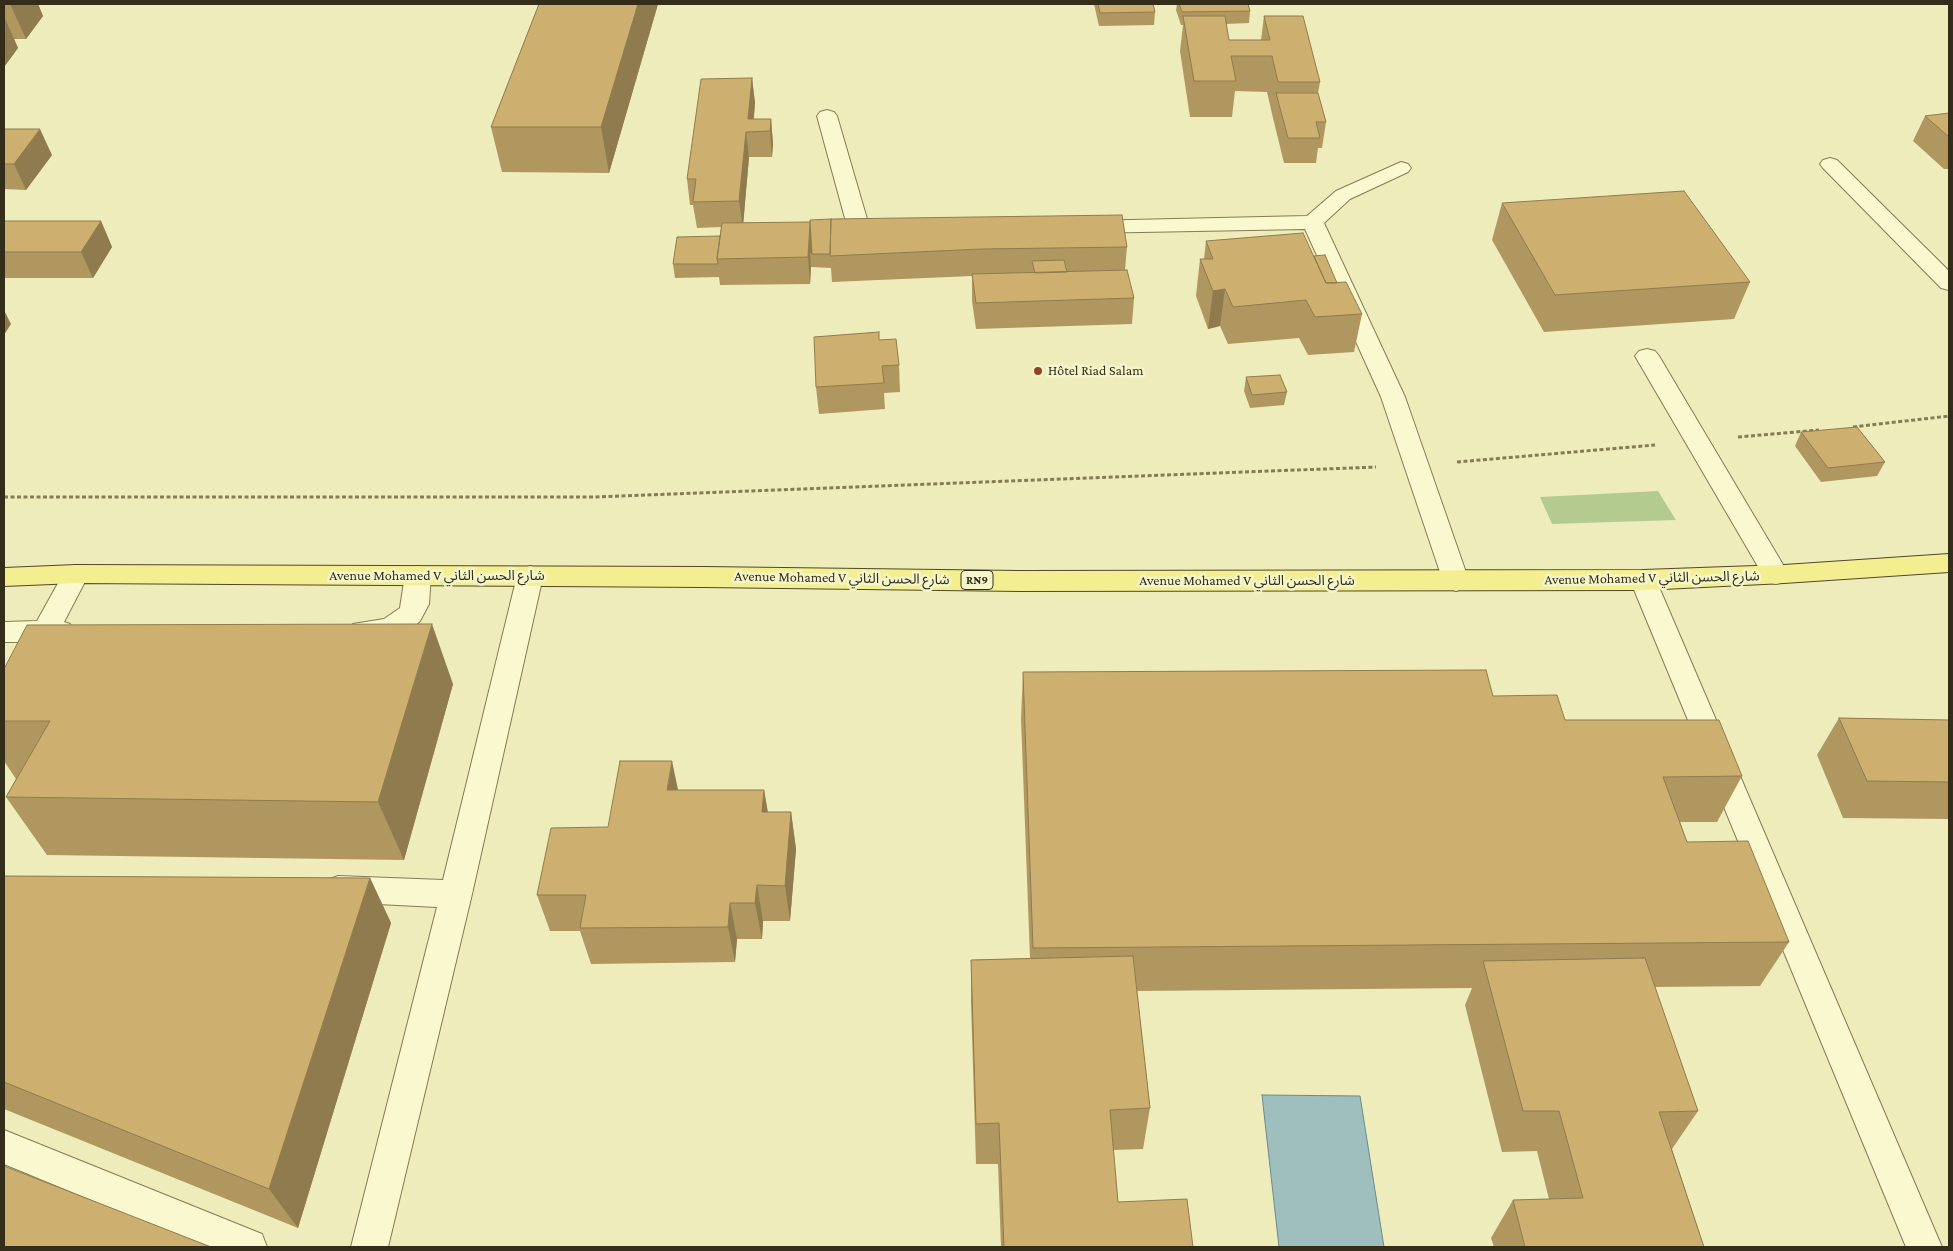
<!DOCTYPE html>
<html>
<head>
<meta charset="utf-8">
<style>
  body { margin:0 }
  #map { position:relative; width:1953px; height:1251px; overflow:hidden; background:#eeecbb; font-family:"Crimson Pro",serif }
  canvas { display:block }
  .frame { position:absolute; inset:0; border:5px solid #342d1a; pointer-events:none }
</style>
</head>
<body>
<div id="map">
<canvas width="1953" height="1251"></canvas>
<div class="frame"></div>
</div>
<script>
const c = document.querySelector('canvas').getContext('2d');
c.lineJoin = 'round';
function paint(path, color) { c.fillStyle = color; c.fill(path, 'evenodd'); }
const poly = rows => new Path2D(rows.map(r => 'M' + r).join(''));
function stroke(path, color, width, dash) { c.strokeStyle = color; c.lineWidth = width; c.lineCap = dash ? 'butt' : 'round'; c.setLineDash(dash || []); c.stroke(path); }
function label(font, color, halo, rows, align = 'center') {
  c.font = font + ' "Crimson Pro","Noto Sans Arabic",serif'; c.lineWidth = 5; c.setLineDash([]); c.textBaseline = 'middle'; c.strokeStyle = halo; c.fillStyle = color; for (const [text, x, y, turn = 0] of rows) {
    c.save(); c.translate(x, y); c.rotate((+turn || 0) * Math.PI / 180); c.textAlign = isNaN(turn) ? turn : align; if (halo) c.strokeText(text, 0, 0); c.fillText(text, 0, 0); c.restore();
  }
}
const green = poly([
  [1658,491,1676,520,1552,524,1540,497]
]);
const water = poly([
  [1262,1095,1360,1096,1384,1247,1279,1247,1262,1095]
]);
const path = poly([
  [1853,427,1949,416],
  [1738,437,1819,430],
  [1457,462,1655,445],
  [4,497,593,497,1376,467]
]);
const lane = poly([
  [827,110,834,112,837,116,867,219,879,226,896,227,899,232,896,237,875,238,867,237,849,227,846,222,817,116,820,112,827,110],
  [1830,158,1837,160,1949,271,1949,290,1941,288,1823,168,1820,164,1823,160,1830,158],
  [1401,162,1408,164,1411,168,1408,172,1350,199,1324,223,1405,397,1469,581,1465,588,1456,591,1447,588,1443,581,1381,397,1305,229,1086,233,1078,232,1075,227,1078,222,1086,221,1307,216,1336,191,1401,162],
  [1647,349,1655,351,1659,356,1785,568,1789,575,1785,582,1776,584,1767,582,1635,356,1639,351,1647,349],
  [1643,570,1652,573,1656,580,1942,1247,1906,1247,1630,580,1634,573,1643,570]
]);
const street = poly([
  [76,565,85,567,89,574,64,622,70,624,74,631,70,638,54,641,48,653,38,656,28,653,24,646,26,642,4,642,4,622,37,621,67,567,76,565],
  [418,566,427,568,431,575,429,604,420,621,409,631,388,639,363,641,353,638,349,631,353,624,384,619,400,608,405,575,409,568,418,566],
  [530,566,539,569,543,576,472,894,388,1247,351,1247,437,907,338,902,327,898,322,889,327,880,338,876,443,880,517,576,521,569,530,566],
  [4,1130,262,1234,267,1247,205,1247,4,1164,4,1130]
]);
const primary = poly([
  [1949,554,1949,572,1784,583,1643,590,1020,591,704,587,76,583,4,586,4,568,76,565,704,567,1020,571,1643,570,1784,565,1949,554]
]);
const wall = poly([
  [4,4,38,4,43,16,26,39,14,39,18,48,4,67],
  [539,4,658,4,609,173,502,172,491,127],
  [1094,4,1153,4,1155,12,1154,25,1099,26],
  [1177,4,1248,4,1250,11,1249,23,1226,24,1229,40,1261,40,1264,16,1320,82,1318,93,1326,122,1322,148,1318,148,1316,163,1284,163,1273,118,1267,92,1235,91,1232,117,1190,117,1180,51,1183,25,1181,25,1176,10],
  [752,78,755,103,754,119,771,119,773,144,772,157,749,157,743,223,1127,247,1125,270,1134,298,1132,324,976,329,972,301,972,276,832,282,831,268,811,267,810,284,720,285,719,277,675,278,673,264,720,236,721,227,697,228,693,205,690,205,687,179],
  [1949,113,1949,169,1944,169,1913,141,1925,116],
  [4,129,52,155,26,190,4,189],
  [1502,203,1750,282,1734,319,1544,332,1492,240],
  [4,221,101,221,112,247,93,278,4,278],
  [1206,241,1314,256,1337,283,1362,314,1354,352,1308,355,1299,338,1228,344,1220,326,1208,329,1196,296,1200,259,1204,259],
  [879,340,899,365,900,392,884,393,885,409,819,414,816,387],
  [1246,377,1287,392,1284,405,1250,408,1244,391],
  [1801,432,1885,462,1877,476,1821,482,1795,446],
  [4,669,453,684,404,860,47,855,6,797,16,779,4,761],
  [1023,672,1493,696,1565,720,1742,776,1717,822,1680,822,1687,842,1789,942,1760,986,1655,987,1698,1111,1672,1149,1704,1247,1494,1247,1491,1238,1513,1200,1549,1199,1537,1151,1502,1152,1465,1005,1472,988,1137,991,1150,1108,1143,1149,1113,1150,1118,1202,1193,1247,1001,1247,998,1164,976,1164,971,1003,971,960,1030,958,1021,719],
  [1839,718,1949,720,1949,819,1843,818,1817,755],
  [678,790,764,790,768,812,791,812,796,849,790,921,763,921,762,939,737,939,735,962,591,964,580,931,550,931,537,895,608,827],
  [4,876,370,878,391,923,298,1228,4,1109]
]);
const shadedWall = poly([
  [10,4,38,4,43,16,26,39],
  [638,4,658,4,609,173,601,127],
  [4,16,18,48,4,67],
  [752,78,755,103,752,131,748,119],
  [771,119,773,144,772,157,770,131],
  [40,129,52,155,26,190,14,164],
  [746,132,749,157,743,227,739,201],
  [101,221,112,247,93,278,81,252],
  [810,222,812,248,812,254,810,253,811,267,810,284,808,257],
  [1225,289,1220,326,1208,329,1213,291],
  [4,310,11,324,4,335],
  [432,624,453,684,404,860,378,802],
  [672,761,680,799,667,790],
  [764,790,770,826,762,812],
  [791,812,796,849,790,921,785,886],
  [370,878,391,923,298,1228,269,1189],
  [757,885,763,921,762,939,755,903],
  [730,903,737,939,735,962,728,927]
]);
const building = poly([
  [539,4,638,4,601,127,491,127,539,4],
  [1098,4,1153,4,1155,12,1100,13,1098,4],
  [1179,4,1248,4,1250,11,1182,12,1179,4],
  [1183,16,1225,16,1229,40,1270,40,1264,16,1303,16,1320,82,1278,82,1272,56,1231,56,1236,81,1194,81,1183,16],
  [752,78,748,119,771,119,770,131,746,132,739,201,693,202,696,179,687,179,701,79,752,78],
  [1276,93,1318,93,1326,122,1316,122,1320,138,1288,138,1276,93],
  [1949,113,1949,137,1925,116,1949,113],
  [4,129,40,129,14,164,4,164,4,129],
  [1684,191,1750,282,1555,295,1502,203,1684,191],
  [1122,215,1127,247,981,249,830,256,831,219,1122,215],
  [831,219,830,254,812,254,810,220,831,219],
  [4,221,101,221,81,252,4,252,4,221],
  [810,222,808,257,717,259,722,223,810,222],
  [1303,233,1326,283,1346,282,1362,314,1315,317,1306,300,1233,307,1225,289,1213,291,1200,259,1213,259,1206,241,1303,233],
  [720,236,717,259,718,264,673,264,677,237,720,236],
  [1325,255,1337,283,1326,283,1314,256,1325,255],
  [1064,260,1067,272,1035,273,1032,261,1064,260],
  [1127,270,1134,298,976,303,972,274,1127,270],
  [879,332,879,340,896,339,899,365,882,366,884,383,816,387,814,337,879,332],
  [1280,375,1287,392,1252,395,1246,377,1280,375],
  [1857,427,1885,462,1828,468,1801,432,1857,427],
  [432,624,378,802,6,797,50,721,4,721,4,669,27,625,432,624],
  [1486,670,1493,696,1557,695,1565,720,1719,720,1742,776,1663,777,1687,842,1748,841,1789,942,1033,948,1023,672,1486,670],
  [1839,718,1949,720,1949,782,1867,781,1839,718],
  [620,761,672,761,667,790,764,790,762,812,791,812,785,886,757,885,755,903,730,903,728,927,580,928,586,895,537,895,551,828,608,827,620,761],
  [4,876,370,878,269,1189,4,1082,4,876],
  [1133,956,1150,1108,1110,1110,1118,1202,1187,1199,1193,1247,1004,1247,999,1123,976,1124,971,960,1133,956],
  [1645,958,1698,1111,1659,1112,1704,1247,1525,1247,1513,1200,1583,1198,1559,1111,1523,1111,1483,961,1645,958],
  [4,1166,211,1247,4,1247,4,1166]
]);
const markers = [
  [1038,371,5,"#944225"]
];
const shields = [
  [977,580,32]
];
const shieldNames = [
  ["RN9",977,580]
];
const poiNames = [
  ["Hôtel Riad Salam",1048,371]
];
const streetNames = [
  ["Avenue Mohamed V شارع الحسن الثاني",437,576],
  ["Avenue Mohamed V شارع الحسن الثاني",842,578,1],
  ["Avenue Mohamed V شارع الحسن الثاني",1652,578,-1],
  ["Avenue Mohamed V شارع الحسن الثاني",1247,581]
];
paint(green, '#b4cb90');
paint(water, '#9fbebe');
stroke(water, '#678b8b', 1);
stroke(lane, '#857b55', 2);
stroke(street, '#857b55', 2);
stroke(primary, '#52472a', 2);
stroke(path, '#857b55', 3, [4, 2.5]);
paint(lane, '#f9f8ce');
paint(street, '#f9f8ce');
paint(primary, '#f3ef91');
paint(wall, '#b09760');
paint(shadedWall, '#907b4e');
paint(building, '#cdb070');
stroke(building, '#907b4e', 1);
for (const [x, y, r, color] of markers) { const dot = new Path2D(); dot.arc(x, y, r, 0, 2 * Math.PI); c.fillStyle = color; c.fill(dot); stroke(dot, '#f5f5cb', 2); }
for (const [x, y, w] of shields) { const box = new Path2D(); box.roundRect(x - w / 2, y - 9.5, w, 19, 4); c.fillStyle = '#f5f5cb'; c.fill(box); stroke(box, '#342d1a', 1); }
label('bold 12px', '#342d1a', null, shieldNames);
label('14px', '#342d1a', '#f5f5cb', poiNames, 'left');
label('14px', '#342d1a', '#f5f5cb', streetNames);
</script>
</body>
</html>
